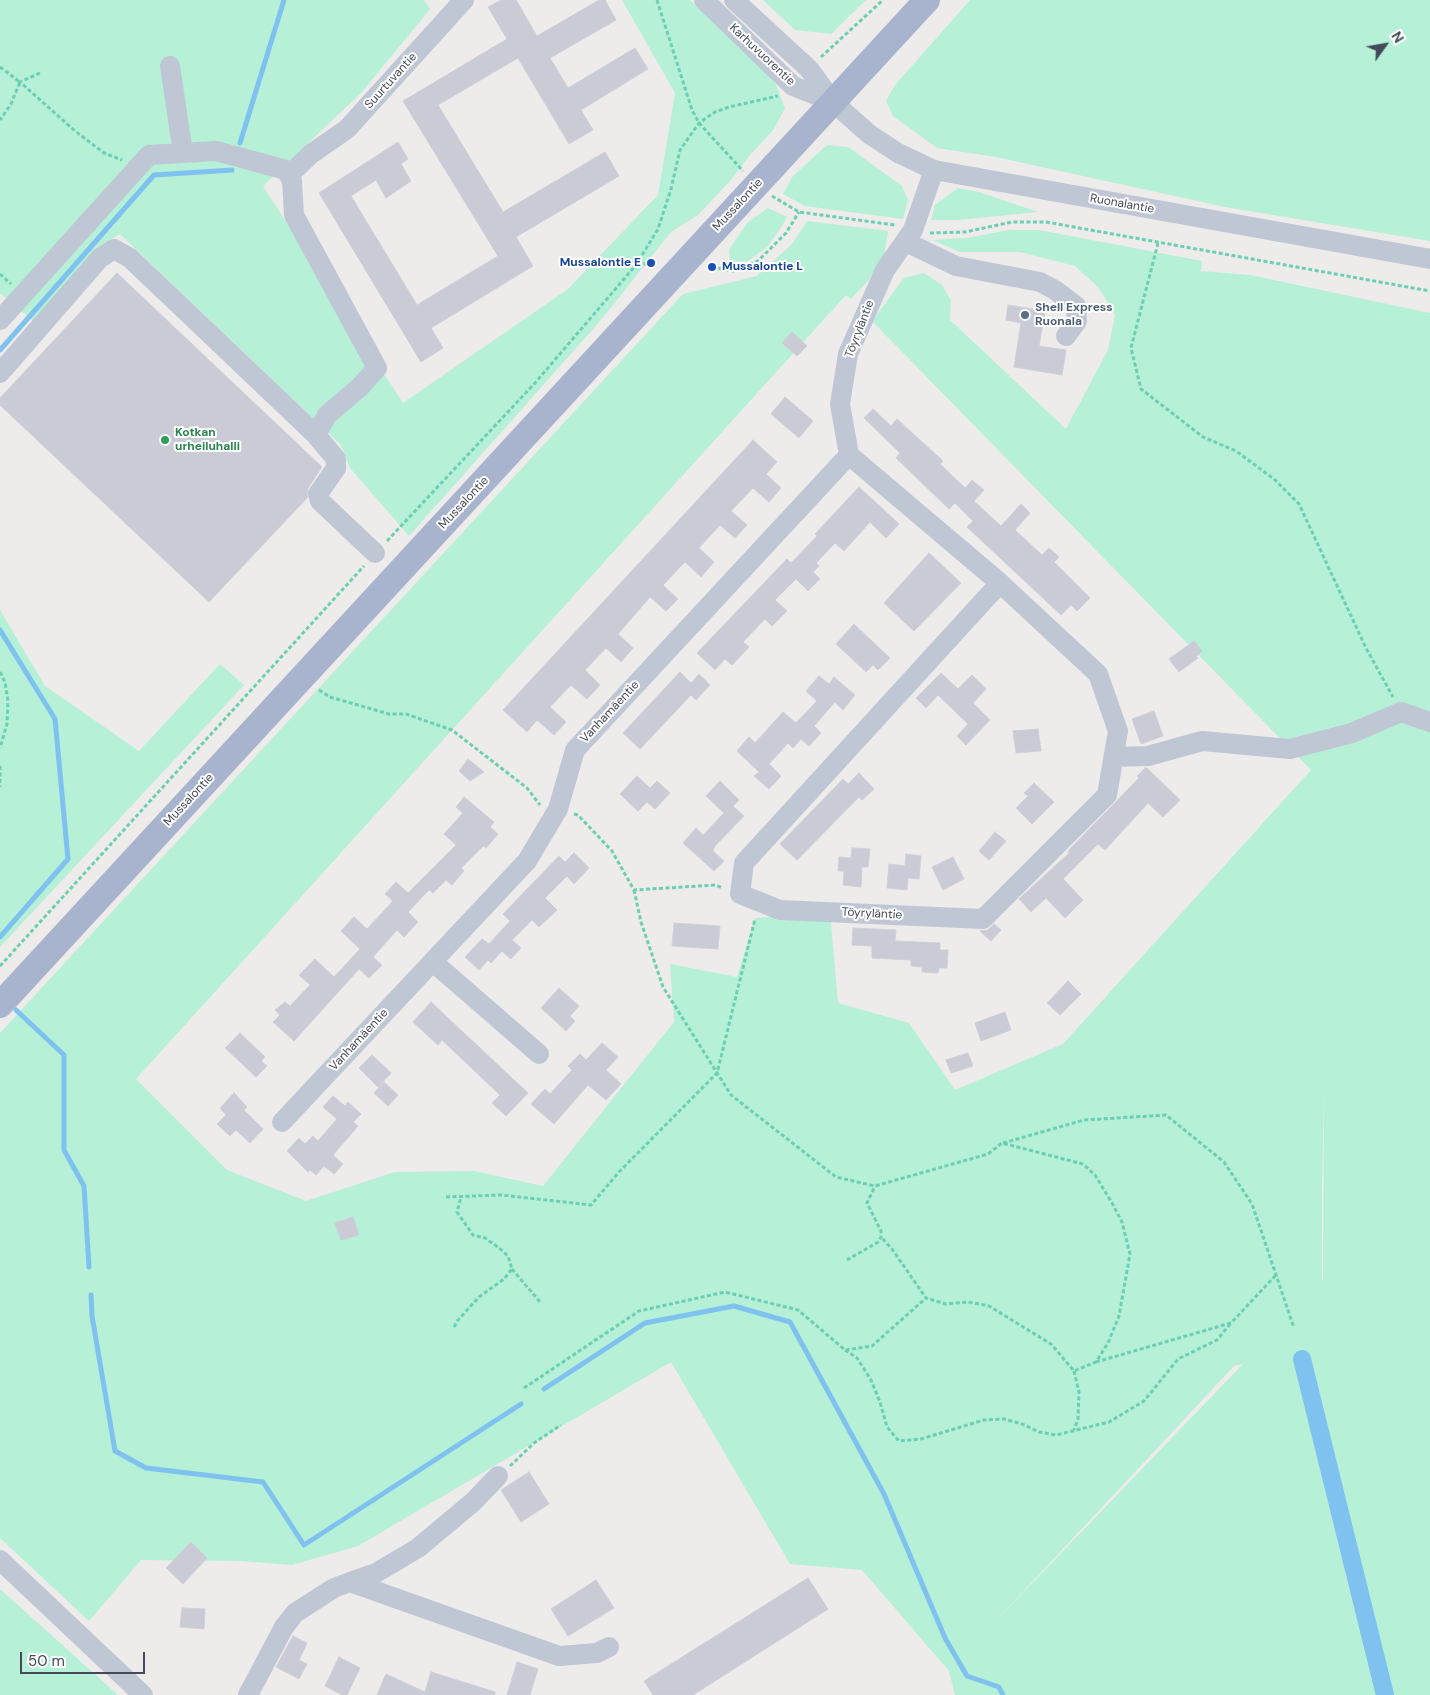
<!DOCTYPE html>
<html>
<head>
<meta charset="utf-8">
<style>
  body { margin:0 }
  #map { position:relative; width:1430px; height:1695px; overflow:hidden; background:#eeebeb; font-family:"DM Sans",sans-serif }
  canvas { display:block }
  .north { position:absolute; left:1360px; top:20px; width:50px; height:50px; -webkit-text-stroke:4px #fff; paint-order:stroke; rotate:58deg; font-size:14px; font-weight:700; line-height:20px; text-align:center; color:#434a59 }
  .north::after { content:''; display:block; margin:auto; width:18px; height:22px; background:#434a59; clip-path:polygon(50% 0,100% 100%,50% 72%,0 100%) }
  .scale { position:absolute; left:20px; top:1652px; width:125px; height:22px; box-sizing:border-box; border:2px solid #434a59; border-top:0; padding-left:6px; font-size:15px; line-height:18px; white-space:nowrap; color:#434a59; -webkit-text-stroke:4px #fff; paint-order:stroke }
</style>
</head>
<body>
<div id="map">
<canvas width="1430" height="1695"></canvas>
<div class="north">N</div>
<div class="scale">50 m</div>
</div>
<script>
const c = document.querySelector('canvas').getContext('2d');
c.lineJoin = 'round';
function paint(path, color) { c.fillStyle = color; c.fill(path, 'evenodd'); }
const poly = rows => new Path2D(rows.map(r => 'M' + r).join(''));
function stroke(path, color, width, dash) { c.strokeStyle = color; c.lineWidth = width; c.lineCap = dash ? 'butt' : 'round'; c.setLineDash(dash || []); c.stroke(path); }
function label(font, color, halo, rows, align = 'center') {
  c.font = font + ' "DM Sans",sans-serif'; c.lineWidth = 4; c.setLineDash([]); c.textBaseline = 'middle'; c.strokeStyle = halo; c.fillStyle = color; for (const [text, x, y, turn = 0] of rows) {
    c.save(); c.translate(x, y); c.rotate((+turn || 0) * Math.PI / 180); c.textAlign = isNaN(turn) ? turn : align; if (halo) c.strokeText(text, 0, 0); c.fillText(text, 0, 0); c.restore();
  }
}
const green = poly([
  [0,0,424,0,430,9,362,92,263,186,403,403,568,289,658,195,675,93,622,0,690,0,774,80,785,108,774,129,750,155,730,181,698,215,671,232,601,320,409,536,350,468,341,445,120,234,98,247,33,321,0,293],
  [763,0,866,0,831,34,795,30],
  [970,0,1430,0,1430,241,1225,207,996,157,937,148,893,116,886,101,895,85],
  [827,145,848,147,902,186,908,200,903,219,805,206,783,194,793,176],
  [958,188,979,192,1038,212,958,220,931,220,935,205],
  [768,208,787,217,780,229,768,246,748,261,730,262,729,250,747,223],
  [807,221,888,231,884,257,867,282,851,299,846,295,136,1079,227,1170,306,1201,395,1172,474,1171,543,1186,674,1022,670,964,737,977,755,918,830,912,838,1003,909,1023,955,1090,1063,1044,1311,770,872,321,904,278,924,273,942,285,951,301,950,320,1066,429,1108,350,1115,315,1099,288,1075,266,1020,252,959,252,933,240,967,238,1009,230,1039,230,1202,261,1201,271,1250,275,1430,313,1430,1695,955,1695,949,1671,862,1570,790,1564,671,1362,358,1546,292,1565,241,1561,141,1560,89,1621,0,1538,0,1033,683,294,757,276,792,244],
  [1324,1091,1323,1281,1322,1281,1322,1186],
  [1243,1364,990,1627,1234,1366],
  [0,610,45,686,139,751,220,664,244,685,0,947],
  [0,1589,118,1695,0,1695]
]);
const stream = poly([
  [240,143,284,0],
  [0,350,154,175,232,170],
  [0,630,55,719,68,859,0,937],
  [16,1010,64,1055,64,1150,84,1186,89,1267],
  [91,1295,92,1316,115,1451,146,1468,263,1482,304,1545,521,1404],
  [544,1389,645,1323,734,1306,790,1322,884,1494,945,1638,967,1676,999,1687,1003,1695]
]);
const canal = poly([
  [1302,1359,1385,1695]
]);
const building = poly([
  [501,0,516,0,537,36,599,0,605,0,616,20,550,58,568,88,635,48,648,69,581,110,593,130,569,144,518,58,438,105,503,212,605,152,619,176,516,237,533,266,431,328,443,348,421,362,319,193,398,142,408,159,401,164,411,181,386,198,376,180,351,196,417,305,498,256,403,101,507,39,488,7,501,0],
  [117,273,322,467,308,488,307,498,209,602,0,405,0,398,117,273],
  [1008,305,1045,311,1039,346,1066,350,1062,375,1014,367,1021,323,1006,320,1008,305],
  [792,332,807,346,797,356,782,343,792,332],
  [785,397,813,421,799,438,771,414,785,397],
  [873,409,891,426,897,419,943,461,940,464,965,488,972,480,984,490,974,501,1001,526,1021,504,1030,513,1015,530,1042,555,1049,548,1059,557,1054,562,1090,598,1077,611,1071,605,1061,615,967,527,973,521,955,503,949,509,896,458,900,453,864,418,873,409],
  [753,440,777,462,766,474,781,488,769,502,753,488,731,511,747,525,735,538,720,525,699,548,714,562,701,577,685,562,663,585,678,599,666,611,650,597,618,634,633,648,621,662,606,648,585,670,600,685,587,699,571,685,550,707,566,722,554,735,537,720,527,732,503,710,753,440],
  [859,487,899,524,886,538,870,522,844,551,835,543,816,563,819,566,813,572,820,579,808,591,796,579,775,600,787,611,772,626,765,619,743,642,749,647,732,665,725,659,715,670,697,653,787,559,791,563,817,536,815,534,859,487],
  [929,553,961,583,914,631,884,603,929,553],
  [854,624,890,658,878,670,873,665,866,672,836,644,854,624],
  [1194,641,1202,651,1196,656,1198,658,1179,672,1169,659,1194,641],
  [680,672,691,683,699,674,710,685,696,700,691,695,640,749,623,733,680,672],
  [941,673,958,689,972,675,986,689,973,703,990,720,966,745,957,736,968,724,938,695,926,708,916,698,941,673],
  [819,676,829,684,834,677,855,695,843,710,835,702,814,726,821,733,809,746,801,739,793,748,788,743,769,764,781,776,769,789,754,776,759,772,737,751,749,737,755,743,783,712,796,723,817,701,806,691,819,676],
  [1154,711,1163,736,1141,744,1132,719,1154,711],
  [1038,729,1041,751,1016,753,1013,731,1038,729],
  [468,759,484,772,470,781,459,771,468,759],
  [1145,768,1147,768,1180,800,1163,817,1148,803,1105,850,1098,844,1063,879,1083,900,1065,918,1046,898,1031,912,1019,899,1069,853,1068,851,1139,778,1137,776,1145,768],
  [859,773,874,789,862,800,859,797,797,860,780,844,843,779,848,784,859,773],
  [637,776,650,788,657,781,670,793,655,809,647,802,638,811,620,794,637,776],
  [720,781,739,800,733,806,744,816,715,846,713,851,724,861,714,871,683,843,696,828,703,835,724,813,706,796,720,781],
  [1034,783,1054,802,1032,824,1016,808,1028,796,1024,793,1034,783],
  [464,797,494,822,490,827,498,834,486,848,483,846,461,868,464,871,452,885,446,880,433,893,429,890,408,912,418,922,404,937,397,930,373,957,382,965,369,978,359,969,294,1041,273,1022,280,1015,275,1010,285,1002,290,1006,310,985,299,975,315,959,334,977,360,949,341,931,354,917,367,929,393,901,385,894,396,882,408,893,456,845,444,834,463,813,456,807,464,797],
  [995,832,1006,841,989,860,979,851,995,832],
  [852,848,870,849,868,867,862,867,861,887,843,885,844,871,838,871,839,857,851,858,852,848],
  [574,853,589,868,574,884,567,876,545,898,557,910,539,927,532,920,512,940,521,948,511,959,502,951,491,963,488,960,479,970,465,957,482,939,489,944,510,921,503,914,559,856,565,862,574,853],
  [906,854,921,856,919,879,908,878,907,890,887,888,889,864,905,866,906,854],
  [953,857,964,879,943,890,932,867,953,857],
  [674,923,720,926,718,949,672,946,674,923],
  [994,924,1001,930,991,941,980,931,988,930,994,924],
  [853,928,896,930,895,941,940,943,940,950,948,950,947,968,939,968,938,973,922,972,922,967,911,966,911,960,872,958,872,946,852,945,853,928],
  [1068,981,1081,994,1060,1015,1047,1003,1068,981],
  [559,988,579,1006,570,1016,575,1021,566,1031,541,1008,559,988],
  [431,1002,528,1093,506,1116,492,1103,500,1095,442,1040,438,1045,413,1022,431,1002],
  [1005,1012,1011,1030,981,1041,975,1023,1005,1012],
  [240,1033,265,1057,261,1061,267,1066,256,1077,225,1048,240,1033],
  [602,1043,618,1057,606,1070,621,1084,606,1100,588,1085,554,1124,531,1104,545,1089,550,1094,572,1070,568,1066,580,1054,586,1060,602,1043],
  [968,1053,973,1066,951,1073,946,1060,968,1053],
  [372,1055,391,1073,378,1087,359,1068,372,1055],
  [384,1082,398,1095,388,1106,374,1093,384,1082],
  [234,1093,247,1107,244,1110,263,1129,250,1143,236,1130,230,1136,217,1124,226,1115,220,1108,234,1093],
  [333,1096,345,1106,348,1102,361,1114,353,1122,358,1126,333,1155,343,1164,334,1174,324,1166,316,1175,310,1170,308,1172,287,1151,299,1138,305,1144,313,1136,318,1141,337,1119,323,1107,333,1096],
  [353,1217,359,1235,341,1240,335,1223,353,1217],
  [529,1472,549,1504,521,1522,501,1490,529,1472],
  [191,1542,207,1558,183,1584,166,1568,191,1542],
  [808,1578,828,1609,693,1695,653,1695,644,1681,808,1578],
  [596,1580,614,1608,568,1636,551,1609,596,1580],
  [182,1608,205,1609,204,1629,180,1627,182,1608],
  [293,1636,307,1643,299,1660,307,1664,299,1679,276,1667,293,1636],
  [339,1657,360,1668,347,1695,342,1695,325,1686,339,1657],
  [517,1662,538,1669,530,1695,507,1695,517,1662],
  [431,1672,495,1692,495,1695,377,1695,386,1674,425,1692,431,1672]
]);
const path = poly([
  [657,0,692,110,699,123,743,171],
  [821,57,883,0],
  [0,67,20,82,11,104,0,120],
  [40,73,20,82,75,131,104,153,122,160],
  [772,196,799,212,895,225],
  [930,233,965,232,1012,222,1046,222,1430,291],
  [1158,243,1131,348,1141,389,1203,437,1236,451,1274,479,1299,504,1366,648,1393,697],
  [637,265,651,263],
  [712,267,733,271,758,261,786,233,799,212],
  [0,274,11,284],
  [387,541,535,383,636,265,658,229,671,189,680,150,699,123,715,112,729,107,778,96],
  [0,672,5,682,8,701,7,724,0,748],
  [319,690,330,697,389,714,406,714,452,730,527,788,540,805],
  [0,766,0,787],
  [574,814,578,815,612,851,634,890,715,885,723,888],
  [634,890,641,922,663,987,731,1095,836,1177,875,1186,988,1154,1002,1143,1083,1164,1095,1175,1112,1203,1122,1222,1130,1254,1119,1316,1108,1343,1096,1362,1074,1371,1051,1344,989,1306,968,1302,946,1304,926,1298,892,1249,881,1237],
  [0,966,364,566],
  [1003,1143,1084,1120,1166,1115,1224,1162,1252,1204,1294,1328],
  [446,1197,501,1195,591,1205,619,1172,717,1073,755,919],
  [847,1260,878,1242,881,1237,881,1231,867,1203,875,1186],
  [512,1269,540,1302],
  [454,1327,458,1320,479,1297,504,1279,512,1269,508,1256,498,1247,485,1238,473,1235,457,1212,461,1197],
  [845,1350,857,1358,871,1380,880,1402,887,1427,899,1441,921,1439,984,1420,1004,1419,1022,1424,1039,1432,1056,1435,1109,1422,1144,1401,1178,1359,1217,1340,1231,1323],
  [1096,1362,1231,1323,1276,1275],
  [1074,1371,1079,1392,1078,1419,1074,1430],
  [524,1388,639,1311,725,1292,798,1310,845,1350,872,1346,926,1298],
  [510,1466,534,1443,561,1425]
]);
const minor = poly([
  [704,0,793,86,833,102],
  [734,0,809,69,833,102,869,134,898,153,934,170,1430,259],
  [170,66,183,153],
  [934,170,913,230,885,270,848,354,840,404,849,455,1000,583,1098,674,1118,731,1107,795,983,919,780,910,740,894,744,863,1000,583],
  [289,175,311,154,347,129,464,0],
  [906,242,956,266,1040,282,1055,290,1076,306,1077,321,1066,336],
  [0,320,149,155,216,151,286,170,292,181,294,215,377,368,360,387,327,415,316,435,336,459,336,468,318,494,320,501,375,553],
  [0,373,100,258,114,249,130,258,316,435],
  [1114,757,1148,756,1202,741,1290,749,1352,733,1401,712,1430,722],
  [433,962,539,1054],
  [282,1122,527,861,558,809,575,750,849,455],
  [0,1560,143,1695],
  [350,1582,376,1573,418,1548,473,1502,498,1476],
  [248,1695,284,1627,295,1613,334,1588,350,1582,559,1656,597,1653,609,1647]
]);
const major = poly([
  [774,166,927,0],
  [0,1005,738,205]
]);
const majorBridge = poly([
  [738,205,774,166]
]);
const markers = [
  [651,263,5,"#1a4fb4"],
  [712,267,5,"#1a4fb4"],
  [1025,315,5,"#5c6f8a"],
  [165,440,5,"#2e9e5b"]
];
const streetNames = [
  ["Karhuvuorentie",762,55,43],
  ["Suurtuvantie",391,81,-48],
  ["Ruonalantie",1122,204,10],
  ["Mussalontie",738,205,-47],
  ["Töyryläntie",860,329,-69],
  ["Mussalontie",464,503,-47],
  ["Vanhamäentie",610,712,-47],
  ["Mussalontie",189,800,-47],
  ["Töyryläntie",872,914,3],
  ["Vanhamäentie",359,1040,-47]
];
const transitNames = [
  ["Mussalontie E",641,263],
  ["Mussalontie L",722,267,"left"]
];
const serviceNames = [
  ["Shell Express",1035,308],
  ["Ruonala",1035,322]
];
const leisureNames = [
  ["Kotkan",175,433],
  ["urheiluhalli",175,447]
];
paint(green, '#b5f0d7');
stroke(stream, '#7fc2f0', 5);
stroke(canal, '#7fc2f0', 18);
paint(building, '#cacbd4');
stroke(building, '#cecfd8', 1);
stroke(path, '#6bd0b2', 3, [4, 2.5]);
stroke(minor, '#c0c7d4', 20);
stroke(major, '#a8b4cd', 26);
stroke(majorBridge, '#a8b4cd', 26);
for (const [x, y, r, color] of markers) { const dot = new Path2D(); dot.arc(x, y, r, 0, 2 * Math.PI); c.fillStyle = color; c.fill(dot); stroke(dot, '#fff', 2); }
label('12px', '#434a59', '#fff', streetNames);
label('bold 12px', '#164399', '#fff', transitNames, 'right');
label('bold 12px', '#4e5e75', '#fff', serviceNames, 'left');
label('bold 12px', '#27864d', '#fff', leisureNames, 'left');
</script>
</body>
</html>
